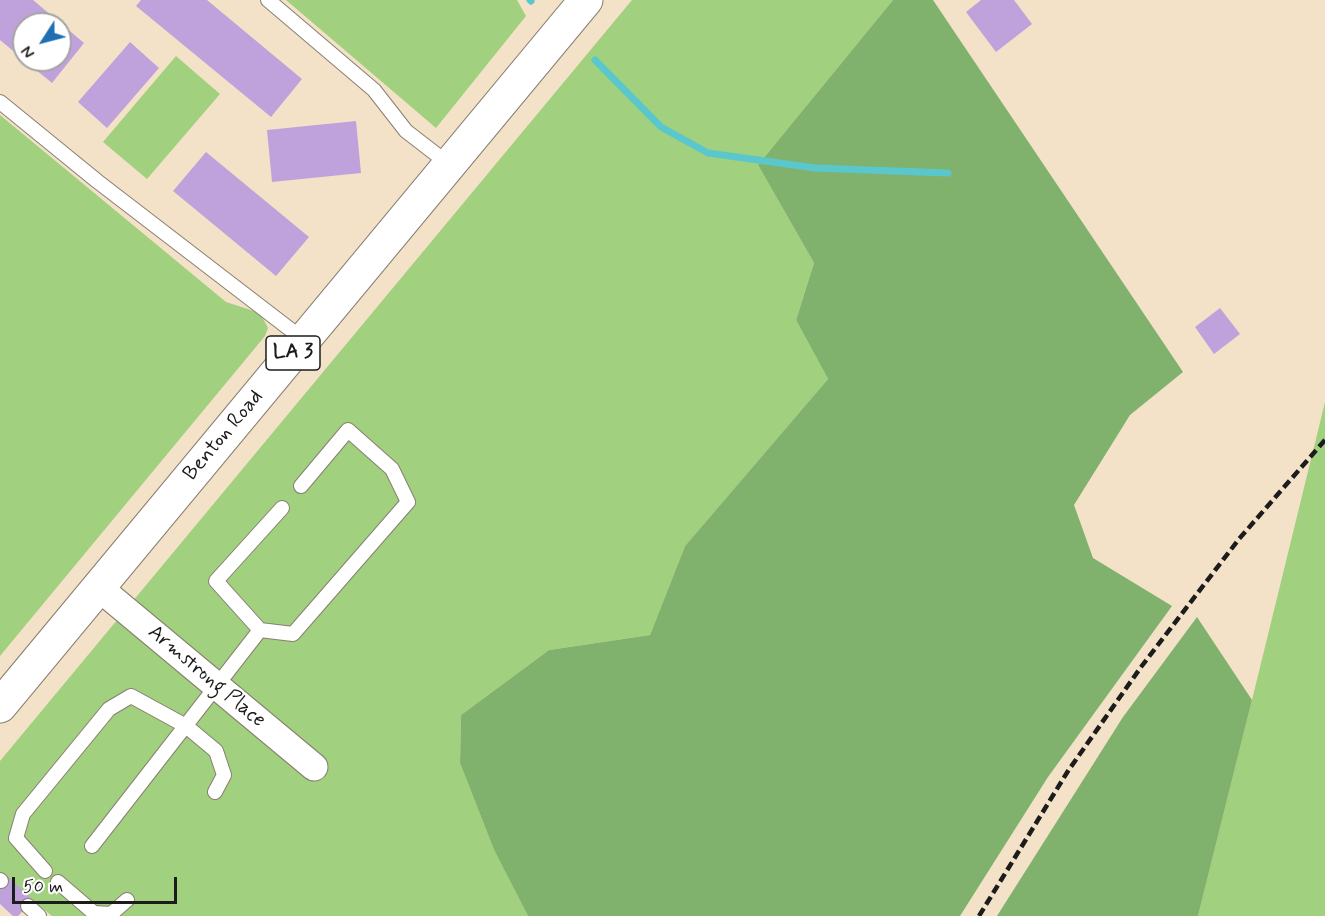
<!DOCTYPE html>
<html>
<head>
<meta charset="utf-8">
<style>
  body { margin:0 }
  #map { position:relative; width:1325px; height:916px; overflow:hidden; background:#f3e2c7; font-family:Mynerve,sans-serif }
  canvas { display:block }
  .north { position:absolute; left:12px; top:12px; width:60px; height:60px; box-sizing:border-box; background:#fff; border:2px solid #a4a4a4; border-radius:50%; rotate:234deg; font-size:16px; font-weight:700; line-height:24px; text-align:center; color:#1c1c1c }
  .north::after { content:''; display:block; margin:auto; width:21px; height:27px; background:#1f6fb2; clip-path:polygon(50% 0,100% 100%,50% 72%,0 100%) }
  .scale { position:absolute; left:12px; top:877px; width:165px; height:27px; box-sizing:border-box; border:3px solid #1c1c1c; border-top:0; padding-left:8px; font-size:18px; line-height:21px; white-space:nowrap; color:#1c1c1c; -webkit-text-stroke:4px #fff; paint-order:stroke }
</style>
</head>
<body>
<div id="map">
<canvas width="1325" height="916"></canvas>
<div class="north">N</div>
<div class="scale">50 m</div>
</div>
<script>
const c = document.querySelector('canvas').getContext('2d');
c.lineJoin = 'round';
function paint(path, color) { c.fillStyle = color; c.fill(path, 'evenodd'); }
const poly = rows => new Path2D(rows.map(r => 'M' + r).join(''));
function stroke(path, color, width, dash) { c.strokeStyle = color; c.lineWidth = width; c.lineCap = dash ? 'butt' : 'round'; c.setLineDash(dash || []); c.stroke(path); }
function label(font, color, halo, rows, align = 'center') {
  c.font = font + ' Mynerve,sans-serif'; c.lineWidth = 4.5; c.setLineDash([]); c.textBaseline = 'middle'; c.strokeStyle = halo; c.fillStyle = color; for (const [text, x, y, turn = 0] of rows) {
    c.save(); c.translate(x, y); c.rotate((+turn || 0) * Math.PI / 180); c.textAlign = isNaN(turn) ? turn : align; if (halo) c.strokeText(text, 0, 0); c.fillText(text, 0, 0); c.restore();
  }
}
const green = poly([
  [286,0,517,0,526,16,436,128],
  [632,0,893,0,758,165,814,263,796,320,828,379,685,546,650,635,549,650,461,715,460,763,494,850,528,916,52,916,0,873,0,761],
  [176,56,220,94,147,179,103,142],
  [0,115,226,302,260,313,268,328,265,336,0,656],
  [1325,402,1325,916,1198,916,1252,700]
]);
const forest = poly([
  [893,0,933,0,1183,372,1130,415,1074,505,1093,558,1172,606,1048,777,960,916,528,916,494,850,460,763,461,715,549,650,650,635,685,546,828,379,796,320,814,263,758,165],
  [1197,617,1252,700,1198,916,997,916,1123,717]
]);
const stream = poly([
  [530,0,531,1],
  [595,60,661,127,708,153,815,168,948,173]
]);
const building = poly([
  [0,0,33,0,84,43,52,83,24,60,60,60,60,24,24,24,24,60,0,40],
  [141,0,207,0,302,79,271,117,136,6],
  [981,0,1014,0,1032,24,996,52,966,12],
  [130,42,159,68,107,128,78,102],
  [356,121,361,173,272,182,267,130],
  [206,152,309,237,276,276,173,191],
  [1220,308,1240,334,1214,354,1195,327],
  [6,875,33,900,18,916,13,916,0,904,0,882]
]);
const lane = poly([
  [268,0,374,90,406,131,450,165],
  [0,102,97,181,304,340],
  [260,630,293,634,408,502,392,469,348,430,301,486],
  [92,846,260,630,216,581,282,508],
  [45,871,16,838,23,814,109,709,131,696,186,726,216,751,224,775,215,792],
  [0,880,1,881],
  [58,882,94,913,111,914,127,900],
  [28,906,39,916]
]);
const street = poly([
  [98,587,314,767]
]);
const primary = poly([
  [0,706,586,0]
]);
const rail = poly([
  [979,916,1068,771,1141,667,1239,539,1325,440]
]);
const shields = [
  [293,353,54]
];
const shieldNames = [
  ["LA 3",293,353]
];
const streetNames = [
  ["Benton Road",224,436,-50],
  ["Armstrong Place",206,677,40]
];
paint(green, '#a1d07e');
paint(forest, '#80b26d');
stroke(stream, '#5ac7cd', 7);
paint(building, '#bfa2db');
stroke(lane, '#887f72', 16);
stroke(street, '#887f72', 29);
stroke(primary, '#887f72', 35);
stroke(lane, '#fff', 14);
stroke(street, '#fff', 27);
stroke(primary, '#fff', 33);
stroke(rail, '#1c1c1c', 4.5, [9, 4.5]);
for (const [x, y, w] of shields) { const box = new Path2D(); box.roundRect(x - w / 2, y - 17, w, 34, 4.5); c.fillStyle = '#fff'; c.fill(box); stroke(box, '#1c1c1c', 1.5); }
label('bold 20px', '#1c1c1c', null, shieldNames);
label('21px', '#1c1c1c', '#fff', streetNames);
</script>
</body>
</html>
